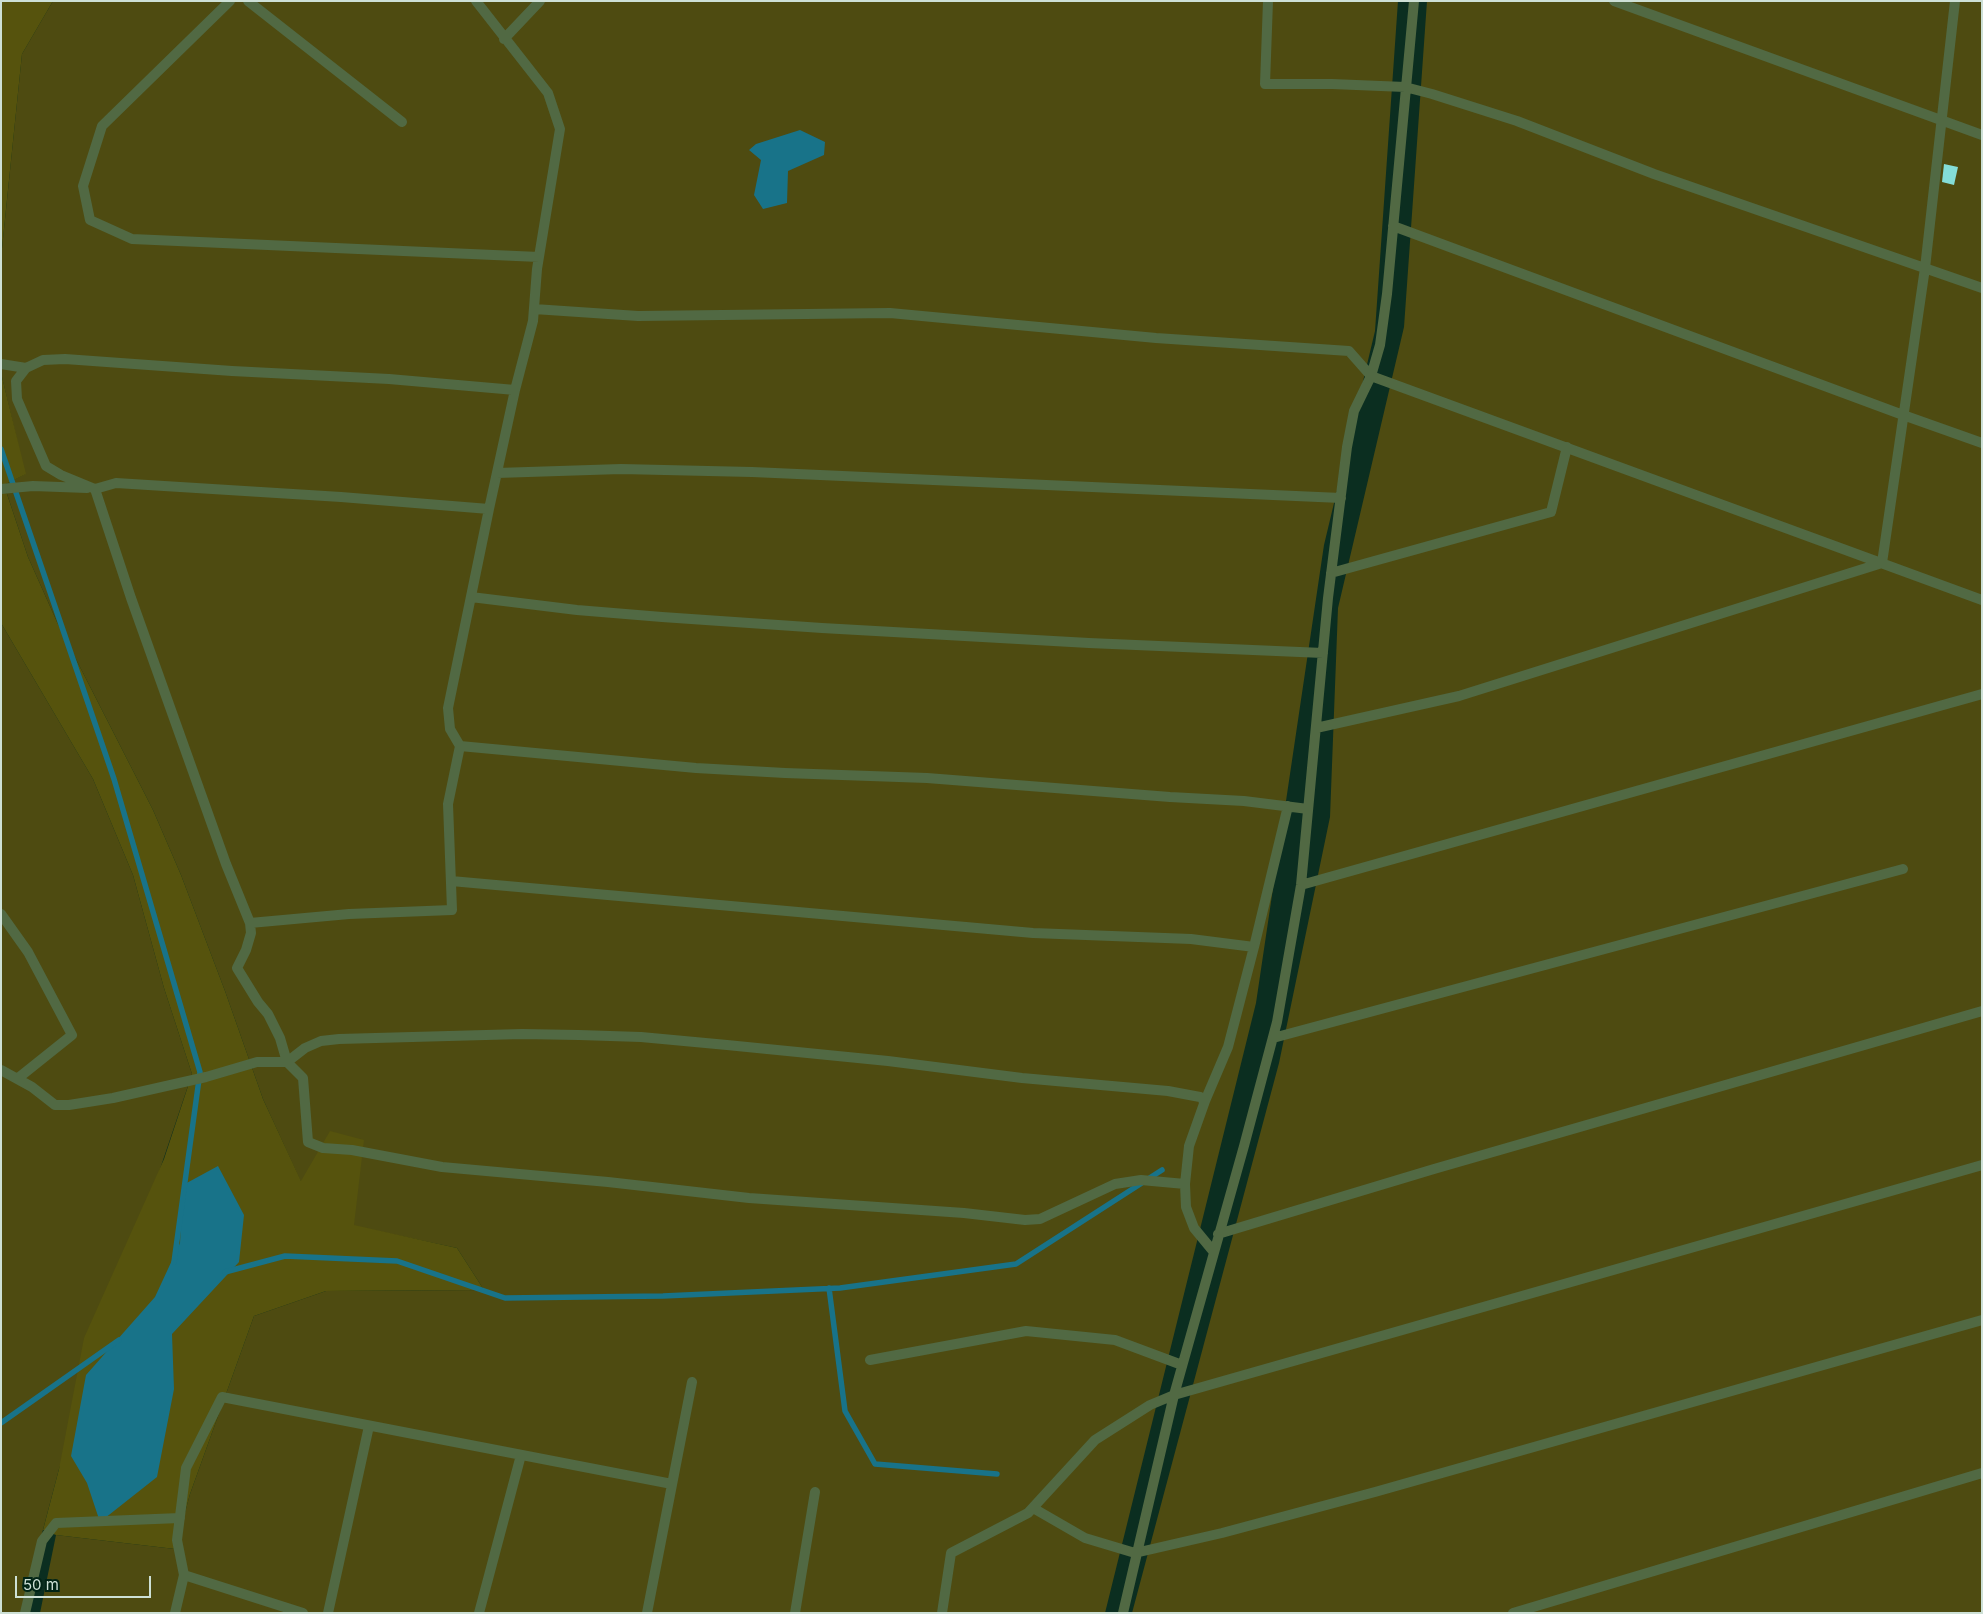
<!DOCTYPE html>
<html>
<head>
<meta charset="utf-8">
<style>
  body { margin:0 }
  #map { position:relative; width:1983px; height:1614px; overflow:hidden; background:#0b2e20; font-family:Inter,sans-serif }
  canvas { display:block }
  .frame { position:absolute; inset:0; border:2px solid #cde0d6; pointer-events:none }
  .scale { position:absolute; left:15px; top:1576px; width:136px; height:22px; box-sizing:border-box; border:2px solid #cde0d6; border-top:0; padding-left:6px; font-size:15px; line-height:18px; white-space:nowrap; color:#cde0d6; -webkit-text-stroke:4px #012416; paint-order:stroke }
</style>
</head>
<body>
<div id="map">
<canvas width="1983" height="1614"></canvas>
<div class="frame"></div>
<div class="scale">50 m</div>
</div>
<script>
const c = document.querySelector('canvas').getContext('2d');
c.lineJoin = 'round';
function paint(path, color) { c.fillStyle = color; c.fill(path, 'evenodd'); }
const poly = rows => new Path2D(rows.map(r => 'M' + r).join(''));
function stroke(path, color, width, dash) { c.strokeStyle = color; c.lineWidth = width; c.lineCap = dash ? 'butt' : 'round'; c.setLineDash(dash || []); c.stroke(path); }
const green = poly([
  [53,1,1398,1,1375,331,1324,545,1256,1003,1105,1613,40,1613,56,1535,175,1549,190,1494,254,1316,326,1291,484,1290,457,1248,354,1226,301,1182,263,1099,225,991,181,875,153,810,57,622,28,557,4,485,25,474,1,373,1,258,22,54],
  [1427,1,1982,1,1982,1613,1132,1613,1279,1063,1330,817,1338,608,1404,327],
  [1,623,93,779,133,875,164,988,192,1074,59,1469,21,1613,1,1613]
]);
const forest = poly([
  [1,1,53,1,22,54,1,258],
  [1,373,26,474,4,485,28,557,57,622,153,810,181,875,225,991,263,1099,301,1181,330,1131,364,1140,354,1225,457,1248,484,1290,326,1291,254,1316,190,1494,175,1549,56,1535,43,1530,59,1469,84,1338,164,1159,192,1074,164,988,133,875,93,779,1,623]
]);
const water = poly([
  [800,130,825,142,824,155,788,171,787,203,763,209,754,195,761,160,749,150,756,144],
  [218,1166,244,1215,239,1262,172,1334,174,1389,157,1477,100,1522,87,1483,71,1456,86,1375,155,1297,180,1243,183,1185]
]);
const stream = poly([
  [1,449,114,779,200,1072,174,1262],
  [225,1272,285,1256,397,1261,505,1298,663,1296,840,1288,1016,1264,1162,1170],
  [829,1288,845,1411,875,1464,997,1474],
  [1,1423,119,1340]
]);
const building = poly([
  [1944,164,1958,167,1954,185,1942,182]
]);
const lane = poly([
  [230,1,102,126,83,186,90,220,132,239,539,257],
  [248,1,402,122],
  [476,1,548,93,560,129,537,269,533,321,515,390],
  [1268,1,1265,84,1332,84,1405,87,1432,94,1517,121,1654,174,1982,288],
  [1614,1,1982,135],
  [504,39,540,1],
  [1393,226,1903,415,1982,443],
  [534,309,638,316,890,313,1156,338,1349,351,1371,376,1982,600],
  [1,364,26,368],
  [497,473,621,469,752,472,1341,498],
  [1,489,33,486,87,488],
  [95,489,61,475,46,466,17,399,16,381,26,368,43,360,65,359,232,371,389,379,515,390,489,509],
  [1331,573,1551,512,1567,447],
  [471,597,577,610,662,617,822,628,1089,643,1323,653],
  [1316,728,1459,696,1882,563,1925,268,1955,1],
  [451,881,1033,933,1191,939,1254,947,1228,1047,1205,1101],
  [1301,885,1982,694],
  [1,914,28,952,72,1035,17,1079],
  [250,923,349,914,452,910,448,804,460,746],
  [1254,947,1288,806],
  [1273,1038,1903,869],
  [1,1070,32,1087,55,1105,69,1105,113,1098,206,1077,257,1062,287,1062,303,1078,308,1142,323,1148,352,1150,442,1167,608,1182,749,1198,964,1213,1025,1220,1040,1219,1115,1184,1141,1180,1185,1184],
  [1218,1234,1434,1169,1982,1011],
  [1213,1251,1194,1228,1186,1207,1185,1184,1189,1146,1205,1101,1200,1097,1168,1091,1022,1078,888,1061,727,1045,641,1037,579,1035,522,1034,339,1039,321,1041,305,1048,287,1062,280,1038,268,1014,258,1002,237,968,246,950,251,933,250,923,226,864,131,598,95,489,116,483,341,497,489,509,448,708,450,729,460,746,696,768,785,773,927,778,1170,797,1244,801,1308,809],
  [870,1360,1026,1331,1115,1340,1182,1365],
  [1033,1508,1085,1538,1135,1553,1222,1533,1375,1492,1982,1320],
  [184,1575,303,1613],
  [25,1613,42,1541,56,1523,180,1518],
  [175,1613,184,1575,177,1540,186,1468,222,1397,672,1484],
  [328,1613,369,1426],
  [479,1613,521,1455],
  [647,1613,692,1382],
  [795,1613,815,1492],
  [942,1613,951,1553,1028,1513,1095,1440,1150,1405,1174,1395,1982,1165],
  [1123,1613,1174,1395,1244,1146,1277,1022,1301,885,1328,598,1347,447,1354,411,1371,376,1380,345,1387,294,1414,1],
  [1513,1613,1982,1473]
]);
paint(green, '#4e4b11');
paint(forest, '#56530d');
paint(water, '#187389');
stroke(stream, '#187389', 5.5);
paint(building, '#84ddd8');
stroke(lane, '#516943', 10);
</script>
</body>
</html>
